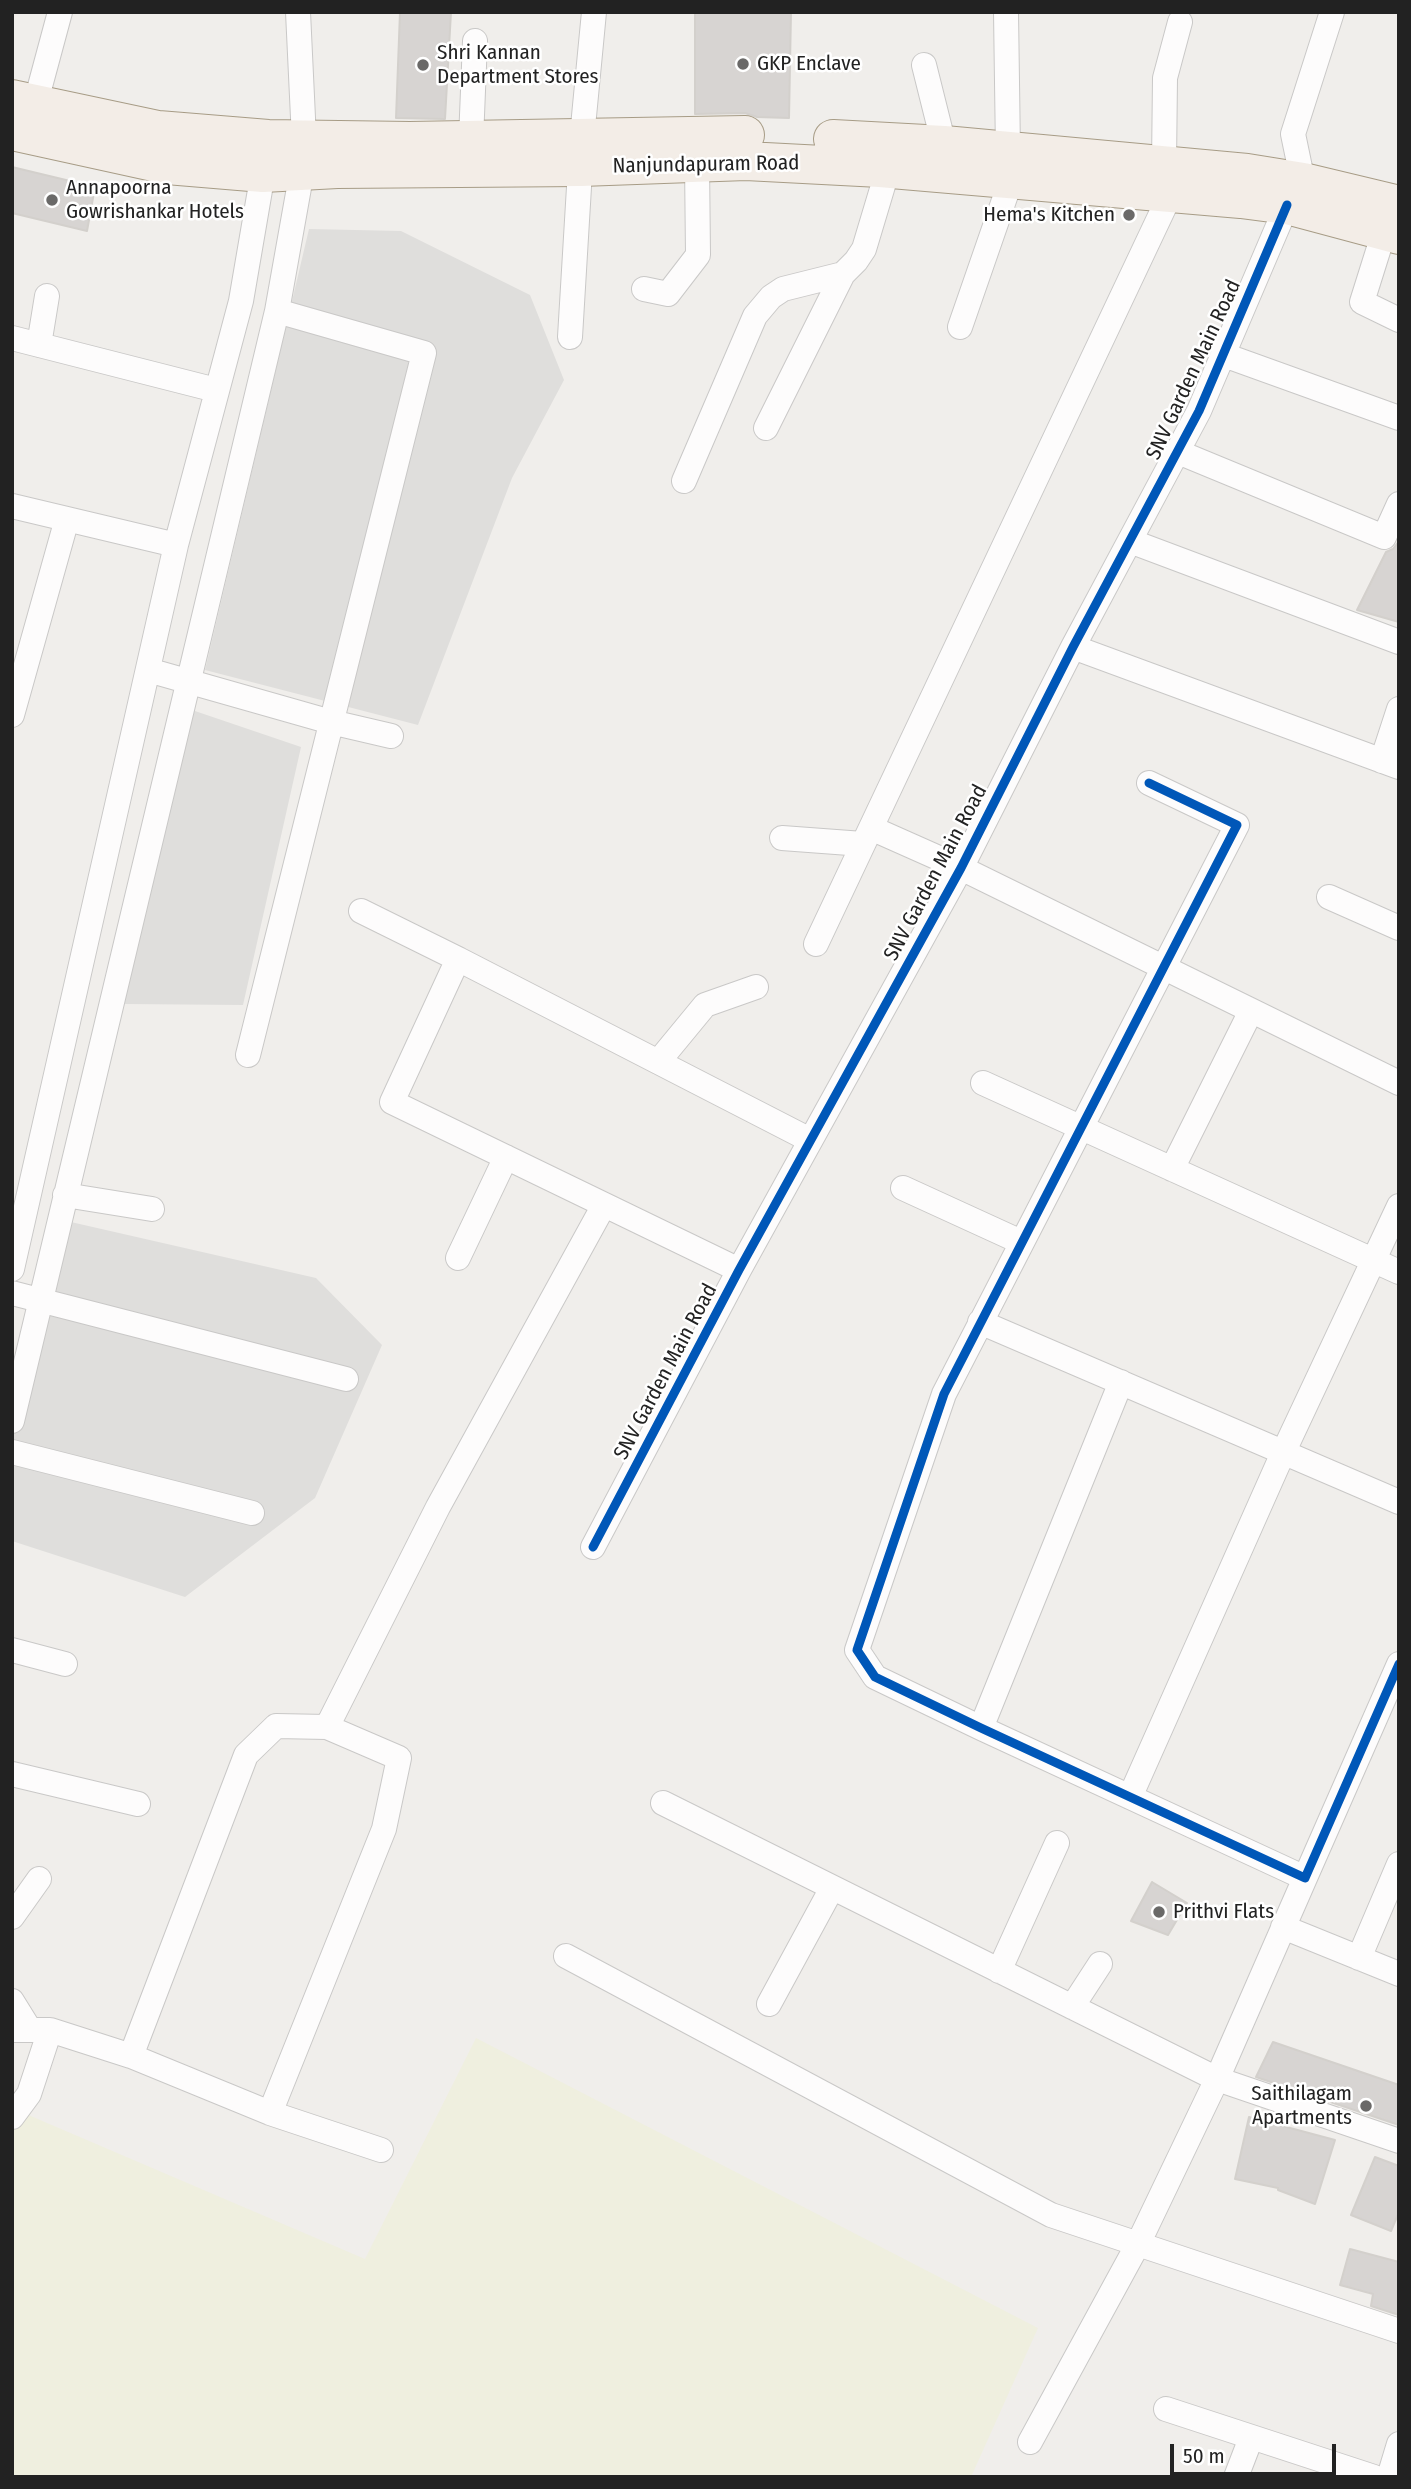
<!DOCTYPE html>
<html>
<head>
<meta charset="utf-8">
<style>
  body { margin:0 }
  #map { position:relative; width:1411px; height:2489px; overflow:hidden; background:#f0eeeb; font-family:"Fira Sans Condensed",sans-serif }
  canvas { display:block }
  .frame { position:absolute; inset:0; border:14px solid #222; pointer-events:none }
  .scale { position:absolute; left:1170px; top:2444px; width:166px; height:32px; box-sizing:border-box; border:4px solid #222; border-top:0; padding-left:9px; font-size:21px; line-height:24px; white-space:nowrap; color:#222; -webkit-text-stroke:5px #fff; paint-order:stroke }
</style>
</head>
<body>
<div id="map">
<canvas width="1411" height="2489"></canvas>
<div class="frame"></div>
<div class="scale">50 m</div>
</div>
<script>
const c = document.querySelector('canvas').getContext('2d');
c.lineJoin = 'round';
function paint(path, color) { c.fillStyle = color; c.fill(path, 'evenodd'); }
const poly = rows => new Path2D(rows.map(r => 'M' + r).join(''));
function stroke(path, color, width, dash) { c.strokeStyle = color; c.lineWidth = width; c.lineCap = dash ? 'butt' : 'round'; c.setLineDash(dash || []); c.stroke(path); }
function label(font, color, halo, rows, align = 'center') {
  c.font = font + ' "Fira Sans Condensed",sans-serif'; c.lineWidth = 5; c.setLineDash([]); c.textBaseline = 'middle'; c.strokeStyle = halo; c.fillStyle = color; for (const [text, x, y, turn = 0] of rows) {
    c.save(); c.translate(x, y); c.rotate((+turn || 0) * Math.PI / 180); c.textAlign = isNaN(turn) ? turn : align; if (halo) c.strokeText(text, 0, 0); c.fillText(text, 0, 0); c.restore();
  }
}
const residential = poly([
  [309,229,401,231,530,295,564,380,512,478,418,725,205,670],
  [192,710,301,747,243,1005,124,1004],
  [49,1217,316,1278,382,1345,315,1498,185,1597,12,1541,12,1376]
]);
const farmland = poly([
  [476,2038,1038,2328,971,2477,12,2477,12,2108,365,2259]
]);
const building = poly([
  [400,12,451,12,445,119,396,118,400,12],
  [695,12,791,12,789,118,757,117,745,113,695,114,695,12],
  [12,167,95,187,87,231,12,213,12,167],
  [1399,541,1399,622,1357,610,1386,552,1393,549,1399,541],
  [1152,1882,1187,1903,1168,1935,1131,1921,1152,1882],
  [1273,2042,1399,2085,1399,2125,1256,2077,1273,2042],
  [1249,2117,1335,2140,1315,2204,1278,2190,1278,2188,1235,2179,1249,2117],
  [1375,2157,1399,2166,1399,2212,1391,2231,1351,2215,1375,2157],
  [1350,2249,1399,2262,1399,2315,1371,2306,1373,2294,1340,2285,1350,2249]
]);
const street = poly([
  [298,12,304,139],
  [1006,12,1008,152],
  [924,65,944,145],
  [32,116,60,12],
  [471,140,475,41],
  [1164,164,1165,78,1180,22],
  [1303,182,1293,134,1332,12],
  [1384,232,1362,302,1399,320],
  [644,289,668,294,698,255,697,163],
  [960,327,1011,180],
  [570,337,582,137,594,12],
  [12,338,216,390],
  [39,345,47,296],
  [1224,355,1399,418],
  [766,428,843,274],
  [1178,452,1384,537,1399,504],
  [684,481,755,316,771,297,783,289,843,274,856,261,864,249,888,169],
  [12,506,176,545],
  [1130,541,1399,642],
  [1073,647,1399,767],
  [148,670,331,722,391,736],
  [12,715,67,519],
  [1382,761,1399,709],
  [1149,783,1237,825,944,1394,857,1650,875,1677,981,1728,1305,1878,1399,1664],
  [871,828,961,868,1399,1083],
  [782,838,863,844],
  [1329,897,1399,928],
  [361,911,458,959,392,1102,739,1270],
  [816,944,1170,195],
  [458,959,810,1140],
  [248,1055,424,353,277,311],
  [658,1062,705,1005,756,987],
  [983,1083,1399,1272],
  [1172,1169,1251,1011],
  [903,1188,1021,1242],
  [65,1195,152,1209],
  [458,1258,506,1157],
  [12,1269,176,545,241,301,265,161],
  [12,1293,346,1379],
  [980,1322,1399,1502],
  [12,1421,277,311,302,171],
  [12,1452,252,1513],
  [593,1547,739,1270,961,868,1073,647,1199,411,1287,205],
  [12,1650,65,1664],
  [327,1727,438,1507,604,1205],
  [981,1728,1121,1382],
  [12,1774,138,1804],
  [1130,1797,1283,1453,1399,1206],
  [663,1803,1217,2079,1399,2141],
  [12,1917,39,1879],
  [1283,1927,1399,1974],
  [566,1956,1051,2215,1399,2331],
  [1359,1958,1399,1864],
  [999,1971,1057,1843],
  [12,2001,30,2030],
  [769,2004,832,1888],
  [1072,2007,1100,1964],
  [12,2030,50,2030,131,2056,270,2113,381,2150],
  [131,2056,246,1755,276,1726,327,1727,399,1758,384,1829,270,2113],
  [12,2117,29,2094,50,2030],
  [1166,2409,1374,2477],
  [1030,2442,1138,2244,1217,2079,1305,1878],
  [1236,2477,1251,2438],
  [1389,2477,1399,2444]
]);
const primary = poly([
  [12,99,158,130,268,139,410,141,745,135],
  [12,131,167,165,263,173,337,169,581,167,746,161,880,168,1241,199,1287,205,1399,235],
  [833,139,944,145,1247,173,1303,182,1399,205]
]);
const cycleway = poly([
  [1149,783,1237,825,944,1394,857,1650,875,1677,981,1728,1305,1878,1399,1664],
  [593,1547,739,1270,961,868,1073,647,1199,411,1287,205]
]);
const markers = [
  [743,64,7,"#6a6968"],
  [423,65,7,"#6a6968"],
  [52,200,7,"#6a6968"],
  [1129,215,7,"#6a6968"],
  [1159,1912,7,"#6a6968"],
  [1366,2106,7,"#6a6968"]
];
const poiNames = [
  ["Shri Kannan",437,53],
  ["Department Stores",437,77],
  ["GKP Enclave",757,64],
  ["Annapoorna",66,188],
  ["Gowrishankar Hotels",66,212],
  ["Hema's Kitchen",1115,215,"right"],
  ["Prithvi Flats",1173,1912],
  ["Saithilagam",1352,2094,"right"],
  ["Apartments",1352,2118,"right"]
];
const streetNames = [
  ["Nanjundapuram Road",706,165,-1],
  ["SNV Garden Main Road",1194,370,-65],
  ["SNV Garden Main Road",936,873,-62],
  ["SNV Garden Main Road",666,1372,-62]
];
paint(residential, '#dfdedc');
paint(farmland, '#efefdf');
paint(building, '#d7d4d2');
stroke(building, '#d3d0cc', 2);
stroke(street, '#c9c8c7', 26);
stroke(primary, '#a79c86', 40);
stroke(street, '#fdfcfc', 24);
stroke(primary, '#f3ede7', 38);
stroke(cycleway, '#0057b8', 9);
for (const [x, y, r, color] of markers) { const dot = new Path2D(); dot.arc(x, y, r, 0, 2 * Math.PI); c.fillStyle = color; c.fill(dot); stroke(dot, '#fff', 2.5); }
label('21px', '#222', '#fff', poiNames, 'left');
label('21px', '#222', '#fff', streetNames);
</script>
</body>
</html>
